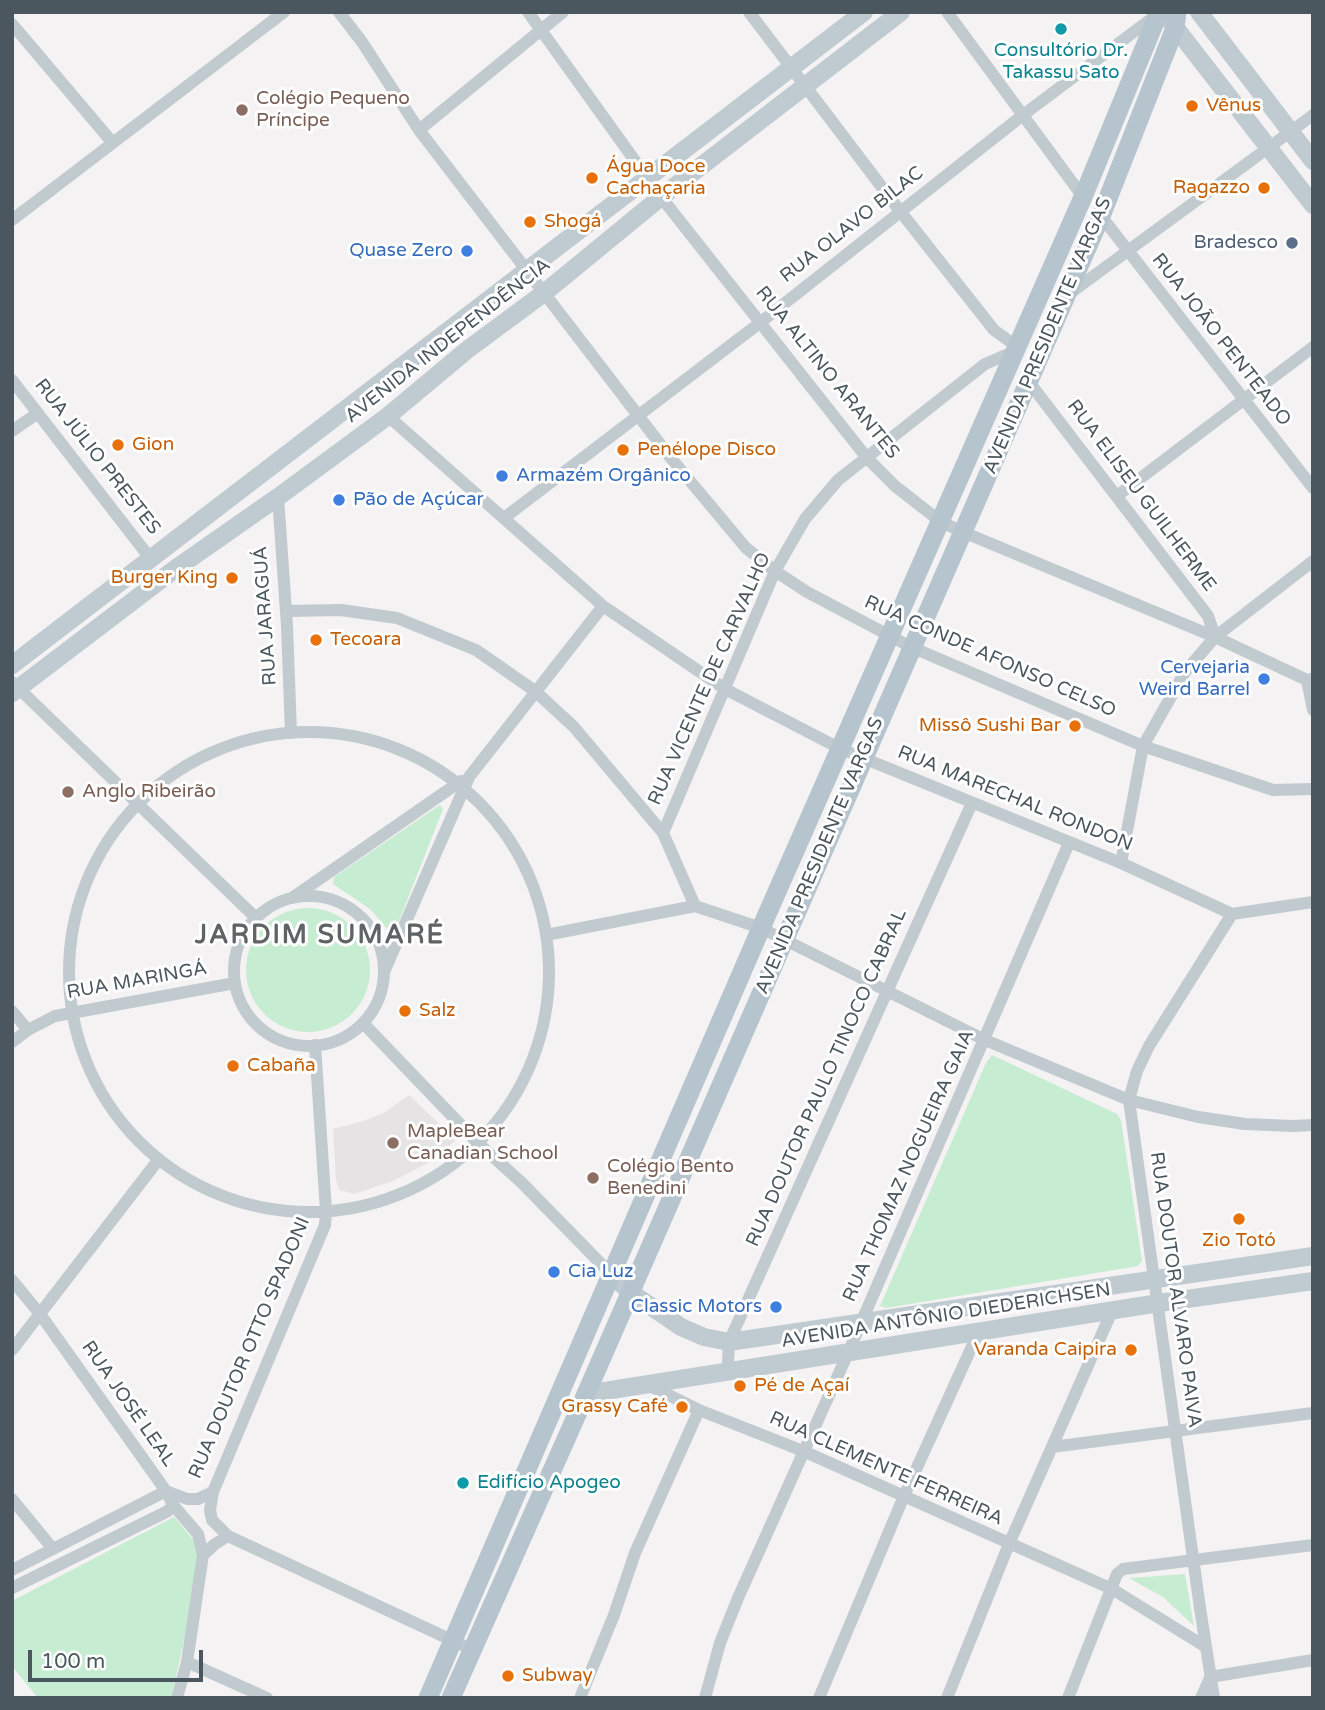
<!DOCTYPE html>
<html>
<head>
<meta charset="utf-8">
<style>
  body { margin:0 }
  #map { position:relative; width:1325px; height:1710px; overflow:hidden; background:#f4f2f2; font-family:"Varela Round",sans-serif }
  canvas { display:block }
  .frame { position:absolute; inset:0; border:14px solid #4b575e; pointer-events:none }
  .scale { position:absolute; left:28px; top:1650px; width:175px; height:32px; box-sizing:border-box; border:4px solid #4b575e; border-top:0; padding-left:9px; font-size:21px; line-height:24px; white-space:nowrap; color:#4b575e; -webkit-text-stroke:5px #fff; paint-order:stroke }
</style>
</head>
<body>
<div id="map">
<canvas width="1325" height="1710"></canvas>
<div class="frame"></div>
<div class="scale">100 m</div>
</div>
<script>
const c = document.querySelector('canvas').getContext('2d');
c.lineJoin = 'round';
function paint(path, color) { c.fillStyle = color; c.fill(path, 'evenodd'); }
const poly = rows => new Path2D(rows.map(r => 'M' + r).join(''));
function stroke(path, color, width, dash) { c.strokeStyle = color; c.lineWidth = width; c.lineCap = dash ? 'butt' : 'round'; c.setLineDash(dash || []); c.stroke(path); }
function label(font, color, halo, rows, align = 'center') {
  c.font = font + ' "Varela Round",sans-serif'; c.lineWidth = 6; c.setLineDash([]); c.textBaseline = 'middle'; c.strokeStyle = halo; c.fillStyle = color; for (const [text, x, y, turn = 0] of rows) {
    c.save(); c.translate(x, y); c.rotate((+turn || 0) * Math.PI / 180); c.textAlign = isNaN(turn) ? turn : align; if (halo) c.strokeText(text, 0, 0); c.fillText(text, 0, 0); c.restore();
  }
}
const education = poly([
  [409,1095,454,1138,455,1141,432,1161,393,1181,354,1194,339,1190,336,1180,333,1129,363,1121,384,1113]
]);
const green = poly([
  [440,805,443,809,397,926,395,931,390,932,370,909,333,884,334,877],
  '246 970a62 62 0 1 1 124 0a62 62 0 1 1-124 0Z',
  [992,1055,1117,1114,1121,1120,1142,1261,1138,1266,886,1308,880,1306,986,1063],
  [174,1517,204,1552,171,1698,38,1698,12,1666,12,1601],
  [1185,1574,1194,1626,1163,1597,1129,1578]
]);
const street = poly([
  [339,12,362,42,419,130,670,457,746,548,775,571,807,592,911,647,1143,746,1273,790,1313,789],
  [528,12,661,197,867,458,895,486,941,522,963,532,1215,637,1307,680,1313,679],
  [749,12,900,211,994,330,1016,346],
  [947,12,1083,197],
  [12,24,112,142],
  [419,130,563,12],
  [1101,216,1313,488],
  [12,220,284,12],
  [1069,294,1313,115],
  [12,380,150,558],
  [1029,382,1208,616,1215,637],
  [388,416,603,606,725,689,841,749,1121,863,1232,914,1313,902],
  [12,431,38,413],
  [1117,496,1313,347],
  [278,497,287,626,291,733],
  [504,518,761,322,1023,115,1155,16],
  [286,611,341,610,397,618,476,650,535,691,574,727,663,833,695,906],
  [1307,680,1313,710],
  [12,682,256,918],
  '69 972a240 240 0 1 1 480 0a240 240 0 1 1-480 0Z',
  [663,833,775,571,805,519,838,480,985,364,1013,352],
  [1121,863,1143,746,1185,672,1215,637,1313,561],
  '234 971a75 75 0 1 1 150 0a75 75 0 1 1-150 0Z',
  [292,898,461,781],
  [546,935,695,906,761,928,985,1040,1129,1100,1198,1117,1245,1124,1293,1126,1313,1125],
  [384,972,469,777,603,606],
  [12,1011,28,1030],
  [363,1023,478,1143,522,1183,612,1275],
  [12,1042,28,1030,55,1016,235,983],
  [315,1045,326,1211,325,1225,213,1492,210,1510,212,1520,228,1536,473,1650],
  [12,1280,40,1314,166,1491,173,1505,198,1534,203,1555],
  [12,1350,159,1159],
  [731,1371,728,1362,729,1342,972,803],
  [648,1385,699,1410,803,1451,1112,1589,1206,1647],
  [1052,1447,1313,1413],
  [12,1499,53,1549],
  [12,1570,166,1491,187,1499,198,1499,213,1492],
  [12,1588,168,1511,173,1505],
  [187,1662,267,1698],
  [1210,1677,1313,1660],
  [177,1698,187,1662,203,1555,215,1544,228,1536],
  [580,1698,614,1615,635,1553,699,1410],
  [705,1698,720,1643,738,1598,848,1353,1069,843],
  [819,1698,904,1496,979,1331],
  [947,1698,1009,1544,1112,1311],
  [1068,1698,1117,1574,1123,1569,1313,1545],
  [1201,1698,1210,1678],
  [1214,1698,1200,1608,1129,1100,1137,1071,1149,1046,1232,914]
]);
const secondary = poly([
  [1199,12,1313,161],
  [1168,18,1313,205],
  [12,665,864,12],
  [12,693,175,569,278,497,388,416,467,350,544,293,661,197,901,12],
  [612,1275,630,1292,681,1327,704,1337,729,1342,1313,1256],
  [586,1394,1159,1303,1313,1281]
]);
const primary = poly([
  [428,1698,761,928,1083,197,1159,12],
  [451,1698,586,1394,1101,216,1175,28,1177,12]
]);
const markers = [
  [1061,29,7,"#0f9aa8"],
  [1192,106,7,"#e8710a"],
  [242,110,7,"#8d6e63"],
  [592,178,7,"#e8710a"],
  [1264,188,7,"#e8710a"],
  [530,222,7,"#e8710a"],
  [1292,243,7,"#5c6f8a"],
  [467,251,7,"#3f7fe0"],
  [118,445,7,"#e8710a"],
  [623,450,7,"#e8710a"],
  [502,476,7,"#3f7fe0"],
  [339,500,7,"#3f7fe0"],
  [232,578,7,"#e8710a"],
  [316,640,7,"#e8710a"],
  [1264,679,7,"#3f7fe0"],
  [1075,726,7,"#e8710a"],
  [68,792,7,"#8d6e63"],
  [405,1011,7,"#e8710a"],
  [233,1066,7,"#e8710a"],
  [393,1143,7,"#8d6e63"],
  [593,1178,7,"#8d6e63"],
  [1239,1219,7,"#e8710a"],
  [554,1272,7,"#3f7fe0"],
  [776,1307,7,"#3f7fe0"],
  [1131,1350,7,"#e8710a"],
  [740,1386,7,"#e8710a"],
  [682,1407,7,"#e8710a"],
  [463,1483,7,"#0f9aa8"],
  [508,1676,7,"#e8710a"]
];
const cultureNames = [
  ["Consultório Dr.",1061,51],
  ["Takassu Sato",1061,73],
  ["Edifício Apogeo",477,1483,"left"]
];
const educationNames = [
  ["Colégio Pequeno",256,99],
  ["Príncipe",256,121],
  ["Anglo Ribeirão",82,792],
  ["MapleBear",407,1132],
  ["Canadian School",407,1154],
  ["Colégio Bento",607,1167],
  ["Benedini",607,1189]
];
const foodNames = [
  ["Vênus",1206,106],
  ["Água Doce",606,167],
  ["Cachaçaria",606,189],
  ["Ragazzo",1250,188,"right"],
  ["Shogá",544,222],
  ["Gion",132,445],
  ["Penélope Disco",637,450],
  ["Burger King",218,578,"right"],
  ["Tecoara",330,640],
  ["Missô Sushi Bar",1061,726,"right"],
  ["Salz",419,1011],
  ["Cabaña",247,1066],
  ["Zio Totó",1239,1241,"center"],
  ["Varanda Caipira",1117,1350,"right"],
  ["Pé de Açaí",754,1386],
  ["Grassy Café",668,1407,"right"],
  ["Subway",522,1676]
];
const streetNames = [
  ["RUA OLAVO BILAC",852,225,-38],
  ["AVENIDA PRESIDENTE VARGAS",1048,336,-67],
  ["RUA JOÃO PENTEADO",1221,340,52],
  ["AVENIDA INDEPENDÊNCIA",448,341,-38],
  ["RUA ALTINO ARANTES",827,373,51],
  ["RUA JÚLIO PRESTES",97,457,52],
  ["RUA ELISEU GUILHERME",1141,496,53],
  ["RUA JARAGUÁ",266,616,-94],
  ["RUA CONDE AFONSO CELSO",990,657,24],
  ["RUA VICENTE DE CARVALHO",710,679,-66],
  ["RUA MARECHAL RONDON",1015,799,22],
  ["AVENIDA PRESIDENTE VARGAS",820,856,-67],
  ["RUA MARINGÁ",137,981,-10],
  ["RUA DOUTOR PAULO TINOCO CABRAL",827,1078,-66],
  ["RUA THOMAZ NOGUEIRA GAIA",909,1166,-66],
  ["RUA DOUTOR ALVARO PAIVA",1175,1290,82],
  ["AVENIDA ANTÔNIO DIEDERICHSEN",946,1316,-9],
  ["RUA DOUTOR OTTO SPADONI",250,1348,-67],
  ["RUA JOSÉ LEAL",128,1404,55],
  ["RUA CLEMENTE FERREIRA",886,1469,24]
];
const serviceNames = [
  ["Bradesco",1278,243]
];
const shopNames = [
  ["Quase Zero",453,251],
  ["Armazém Orgânico",516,476,"left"],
  ["Pão de Açúcar",353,500,"left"],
  ["Cervejaria",1250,668],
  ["Weird Barrel",1250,690],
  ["Cia Luz",568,1272,"left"],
  ["Classic Motors",762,1307]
];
const districtNames = [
  ["JARDIM SUMARÉ",320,936]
];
paint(education, '#e5e3e4');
paint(green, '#c6ecd1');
stroke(street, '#c1cacf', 12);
stroke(secondary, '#c0cad1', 18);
stroke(primary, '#b5c4cd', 19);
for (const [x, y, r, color] of markers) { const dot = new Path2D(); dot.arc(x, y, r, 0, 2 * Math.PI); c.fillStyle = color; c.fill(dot); stroke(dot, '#fff', 2.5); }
label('19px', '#0d838f', '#fff', cultureNames);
label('19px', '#785e54', '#fff', educationNames, 'left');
label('19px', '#c56008', '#fff', foodNames, 'left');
label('19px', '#4b575e', '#fff', streetNames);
label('19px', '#4e5e75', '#fff', serviceNames, 'right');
label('19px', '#366cbe', '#fff', shopNames, 'right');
c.letterSpacing = '2px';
label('bold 26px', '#5f6366', '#fff', districtNames);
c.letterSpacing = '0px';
</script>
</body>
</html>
